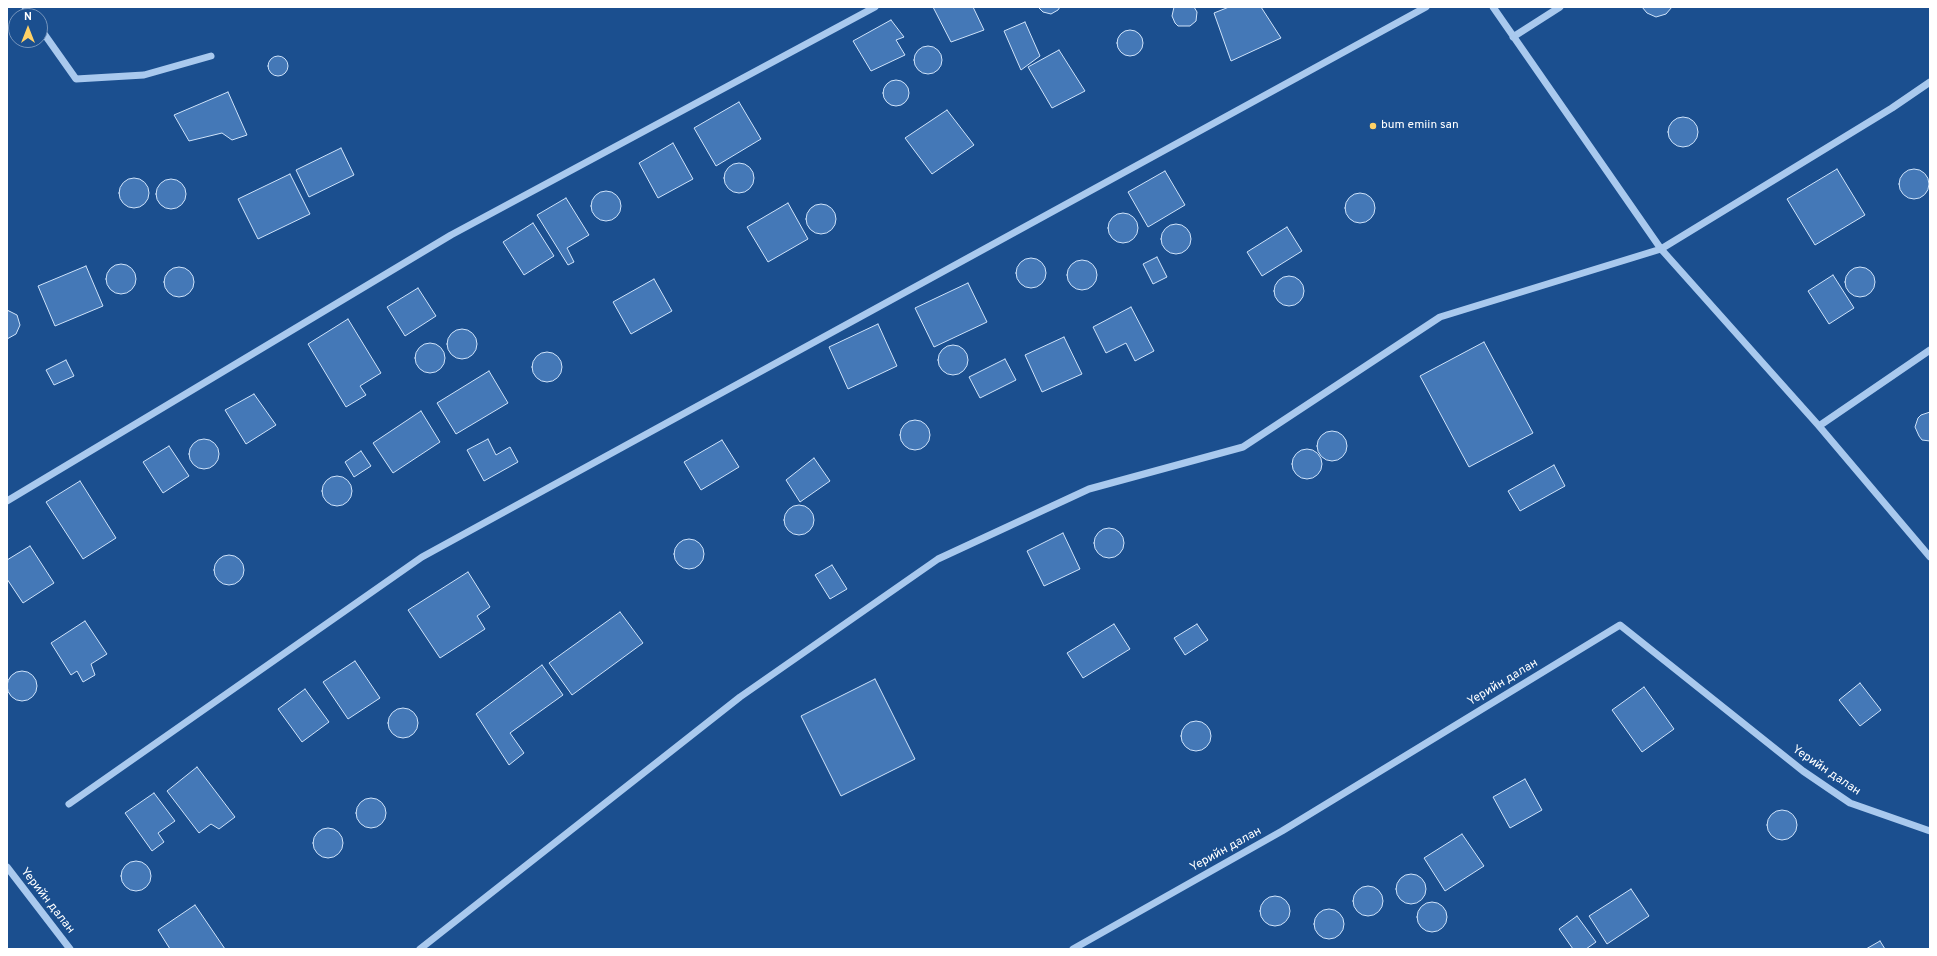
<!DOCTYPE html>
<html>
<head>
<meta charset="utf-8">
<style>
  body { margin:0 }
  #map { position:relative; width:1937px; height:956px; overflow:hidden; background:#1b4f8f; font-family:Overpass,sans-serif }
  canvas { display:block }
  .frame { position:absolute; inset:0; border:8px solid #fff; pointer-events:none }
  .north { position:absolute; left:8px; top:8px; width:40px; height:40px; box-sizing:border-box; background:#1b4f8f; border:1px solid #7695bc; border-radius:50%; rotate:0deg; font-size:11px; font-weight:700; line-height:16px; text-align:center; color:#fff }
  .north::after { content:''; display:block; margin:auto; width:14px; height:18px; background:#ffd166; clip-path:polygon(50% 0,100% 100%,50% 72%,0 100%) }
</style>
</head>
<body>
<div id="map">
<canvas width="1937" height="956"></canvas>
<div class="frame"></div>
<div class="north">N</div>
</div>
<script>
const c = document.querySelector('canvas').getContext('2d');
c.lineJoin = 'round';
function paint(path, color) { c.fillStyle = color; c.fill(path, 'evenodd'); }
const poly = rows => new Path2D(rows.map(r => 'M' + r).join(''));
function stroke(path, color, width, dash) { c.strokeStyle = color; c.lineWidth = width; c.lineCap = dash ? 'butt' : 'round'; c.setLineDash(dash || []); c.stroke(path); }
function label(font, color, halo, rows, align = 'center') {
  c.font = font + ' Overpass,sans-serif'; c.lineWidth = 3; c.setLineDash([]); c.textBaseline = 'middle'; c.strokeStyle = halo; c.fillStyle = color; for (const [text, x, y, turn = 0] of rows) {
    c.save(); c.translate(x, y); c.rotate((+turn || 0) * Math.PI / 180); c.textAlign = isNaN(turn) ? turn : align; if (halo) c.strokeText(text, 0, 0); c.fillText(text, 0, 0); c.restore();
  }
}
const building = poly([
  [933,7,973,7,984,30,951,42,933,7],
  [1038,7,1060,7,1058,10,1051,14,1043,12,1038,7],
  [1174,7,1194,7,1197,12,1196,21,1190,26,1178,26,1175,23,1172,16,1174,7],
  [1229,7,1261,7,1281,38,1231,61,1214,13,1229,7],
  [1642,7,1672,7,1666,14,1656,17,1647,13,1642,7],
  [891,20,904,37,896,40,905,55,871,71,853,41,891,20],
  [1025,22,1040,56,1021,70,1004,31,1025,22],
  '1117 43a13 13 0 1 1 26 0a13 13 0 1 1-26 0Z',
  '914 60a14 14 0 1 1 28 0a14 14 0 1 1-28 0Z',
  [1059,50,1085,91,1052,108,1028,67,1059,50],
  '268 66a10 10 0 1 1 20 0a10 10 0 1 1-20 0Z',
  '883 93a13 13 0 1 1 26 0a13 13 0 1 1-26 0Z',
  [228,92,247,135,232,140,222,133,189,141,174,115,228,92],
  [739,102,761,139,716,166,694,128,739,102],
  [947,110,974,145,932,174,905,138,947,110],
  '1668 132a15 15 0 1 1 30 0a15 15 0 1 1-30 0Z',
  [673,143,693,179,658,198,639,163,673,143],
  [341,148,354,175,309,197,296,170,341,148],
  '724 178a15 15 0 1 1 30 0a15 15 0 1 1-30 0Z',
  [1837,169,1865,215,1815,245,1787,199,1837,169],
  '1899 184a15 15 0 1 1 30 0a15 15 0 1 1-30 0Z',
  [1165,171,1185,205,1148,227,1128,192,1165,171],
  [290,174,310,214,258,239,238,199,290,174],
  '119 193a15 15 0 1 1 30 0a15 15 0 1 1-30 0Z',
  '156 194a15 15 0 1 1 30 0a15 15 0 1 1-30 0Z',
  '591 206a15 15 0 1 1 30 0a15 15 0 1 1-30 0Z',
  '1345 208a15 15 0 1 1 30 0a15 15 0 1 1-30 0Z',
  [566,198,589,235,567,248,574,262,568,265,537,215,566,198],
  [788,203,808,239,768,262,747,227,788,203],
  '806 219a15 15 0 1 1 30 0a15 15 0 1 1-30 0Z',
  '1108 228a15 15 0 1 1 30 0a15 15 0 1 1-30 0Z',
  [533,223,554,256,524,275,503,242,533,223],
  '1161 239a15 15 0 1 1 30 0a15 15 0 1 1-30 0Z',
  [1287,227,1302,251,1262,276,1247,252,1287,227],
  [1157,257,1167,277,1153,284,1143,264,1157,257],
  '1016 273a15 15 0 1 1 30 0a15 15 0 1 1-30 0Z',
  '1067 275a15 15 0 1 1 30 0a15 15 0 1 1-30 0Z',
  '106 279a15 15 0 1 1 30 0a15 15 0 1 1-30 0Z',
  [86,266,103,306,55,326,38,286,86,266],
  '164 282a15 15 0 1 1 30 0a15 15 0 1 1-30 0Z',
  '1845 282a15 15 0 1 1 30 0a15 15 0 1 1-30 0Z',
  [1833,275,1854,308,1829,324,1808,291,1833,275],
  '1274 291a15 15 0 1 1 30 0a15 15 0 1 1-30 0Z',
  [654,279,672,311,631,334,613,302,654,279],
  [968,283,987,322,934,347,915,308,968,283],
  [418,288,436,316,405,336,387,307,418,288],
  [1131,307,1154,351,1135,361,1126,343,1106,353,1093,327,1131,307],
  [7,310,17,315,20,325,16,334,7,339,7,310],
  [348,319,381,373,360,386,366,395,346,407,308,344,348,319],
  [878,324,897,366,848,389,829,347,878,324],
  '447 344a15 15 0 1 1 30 0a15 15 0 1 1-30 0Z',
  [1064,337,1082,374,1042,392,1025,355,1064,337],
  [1484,342,1533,433,1469,467,1420,376,1484,342],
  '415 358a15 15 0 1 1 30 0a15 15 0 1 1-30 0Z',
  '938 360a15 15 0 1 1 30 0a15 15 0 1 1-30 0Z',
  '532 367a15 15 0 1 1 30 0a15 15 0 1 1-30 0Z',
  [1005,359,1016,380,980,398,969,377,1005,359],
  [66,360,74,376,54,385,46,370,66,360],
  [489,371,508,403,456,434,437,403,489,371],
  [254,394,276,425,246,444,225,410,254,394],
  [421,411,440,442,393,473,373,443,421,411],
  [1930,412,1930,441,1922,440,1919,436,1915,427,1918,418,1921,415,1930,412],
  '900 435a15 15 0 1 1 30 0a15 15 0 1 1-30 0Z',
  '1317 446a15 15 0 1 1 30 0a15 15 0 1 1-30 0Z',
  [488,439,496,455,510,447,518,462,484,481,467,450,488,439],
  '189 454a15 15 0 1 1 30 0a15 15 0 1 1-30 0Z',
  [722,440,739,467,701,490,684,462,722,440],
  [169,446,189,476,163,493,143,462,169,446],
  '1292 464a15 15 0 1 1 30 0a15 15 0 1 1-30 0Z',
  [361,451,371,466,354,477,345,462,361,451],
  [814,458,830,481,800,502,786,480,814,458],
  [1554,465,1565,486,1520,511,1508,491,1554,465],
  '322 491a15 15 0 1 1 30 0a15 15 0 1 1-30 0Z',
  [80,481,116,538,83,559,46,502,80,481],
  '784 520a15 15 0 1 1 30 0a15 15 0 1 1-30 0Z',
  '1094 543a15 15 0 1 1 30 0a15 15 0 1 1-30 0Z',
  [1063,533,1080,569,1044,586,1027,551,1063,533],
  '674 554a15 15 0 1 1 30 0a15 15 0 1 1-30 0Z',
  [30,546,54,583,23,603,7,579,7,560,30,546],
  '214 570a15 15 0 1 1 30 0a15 15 0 1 1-30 0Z',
  [832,565,847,589,830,599,815,575,832,565],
  [468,572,490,607,477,616,485,629,440,658,408,610,468,572],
  [620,612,643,643,572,695,549,663,620,612],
  [85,621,107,654,91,664,95,675,83,682,77,671,71,675,51,643,85,621],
  [1114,624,1130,649,1083,678,1067,653,1114,624],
  [1197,624,1208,640,1185,655,1174,638,1197,624],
  [355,661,380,698,348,719,323,682,355,661],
  [542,665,563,695,510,733,524,753,509,765,476,714,542,665],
  '7 686a15 15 0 1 1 30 0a15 15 0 1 1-30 0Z',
  [875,679,915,759,841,796,801,716,875,679],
  [1860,683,1881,710,1860,726,1839,700,1860,683],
  [1644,687,1674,729,1642,752,1612,710,1644,687],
  [305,689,329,722,302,742,278,709,305,689],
  '388 723a15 15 0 1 1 30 0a15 15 0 1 1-30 0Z',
  '1181 736a15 15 0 1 1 30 0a15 15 0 1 1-30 0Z',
  [197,767,235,817,219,829,211,824,199,833,167,791,197,767],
  [1525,779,1542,810,1510,828,1493,797,1525,779],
  [154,793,175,821,158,833,164,842,152,851,125,813,154,793],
  '356 813a15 15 0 1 1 30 0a15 15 0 1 1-30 0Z',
  '1767 825a15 15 0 1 1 30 0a15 15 0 1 1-30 0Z',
  '313 843a15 15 0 1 1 30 0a15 15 0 1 1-30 0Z',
  [1462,834,1484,866,1445,891,1424,858,1462,834],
  '121 876a15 15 0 1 1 30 0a15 15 0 1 1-30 0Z',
  '1396 889a15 15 0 1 1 30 0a15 15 0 1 1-30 0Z',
  '1353 901a15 15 0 1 1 30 0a15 15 0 1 1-30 0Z',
  [1631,889,1649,916,1607,944,1589,916,1631,889],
  '1260 911a15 15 0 1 1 30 0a15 15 0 1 1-30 0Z',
  '1417 917a15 15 0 1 1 30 0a15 15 0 1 1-30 0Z',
  [195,905,225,949,170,949,158,930,195,905],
  '1314 924a15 15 0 1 1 30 0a15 15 0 1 1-30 0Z',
  [1577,916,1596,942,1586,949,1573,949,1559,929,1577,916],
  [1880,941,1885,949,1866,949,1880,941]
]);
const minor = poly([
  [25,7,31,16],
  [1493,7,1661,249,1819,426,1930,557],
  [40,28,76,79,144,75,211,56],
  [1513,37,1560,7],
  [1819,426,1930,350],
  [7,501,451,235,875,7],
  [69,804,422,557,1426,7],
  [7,867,70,949],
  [420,949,740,697,938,559,1089,489,1243,447,1440,317,1661,249,1892,108,1930,82],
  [1073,949,1282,831,1620,625,1803,771,1850,803,1930,831]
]);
const markers = [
  [1373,126,4,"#ffd166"]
];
const poiNames = [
  ["bum emiin san",1381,126]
];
const streetNames = [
  ["Үерийн далан",1503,683,-31],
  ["Үерийн далан",1826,771,34],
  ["Үерийн далан",1226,850,-29],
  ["Үерийн далан",47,901,52]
];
paint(building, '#4478b7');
stroke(building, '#cfe3fa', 1);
stroke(minor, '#a9c9ee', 7);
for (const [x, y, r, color] of markers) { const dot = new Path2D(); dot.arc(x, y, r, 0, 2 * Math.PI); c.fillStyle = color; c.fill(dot); stroke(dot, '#1b4f8f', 1.5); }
label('12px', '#fff', '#1b4f8f', poiNames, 'left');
label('12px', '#fff', '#1b4f8f', streetNames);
</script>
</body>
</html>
